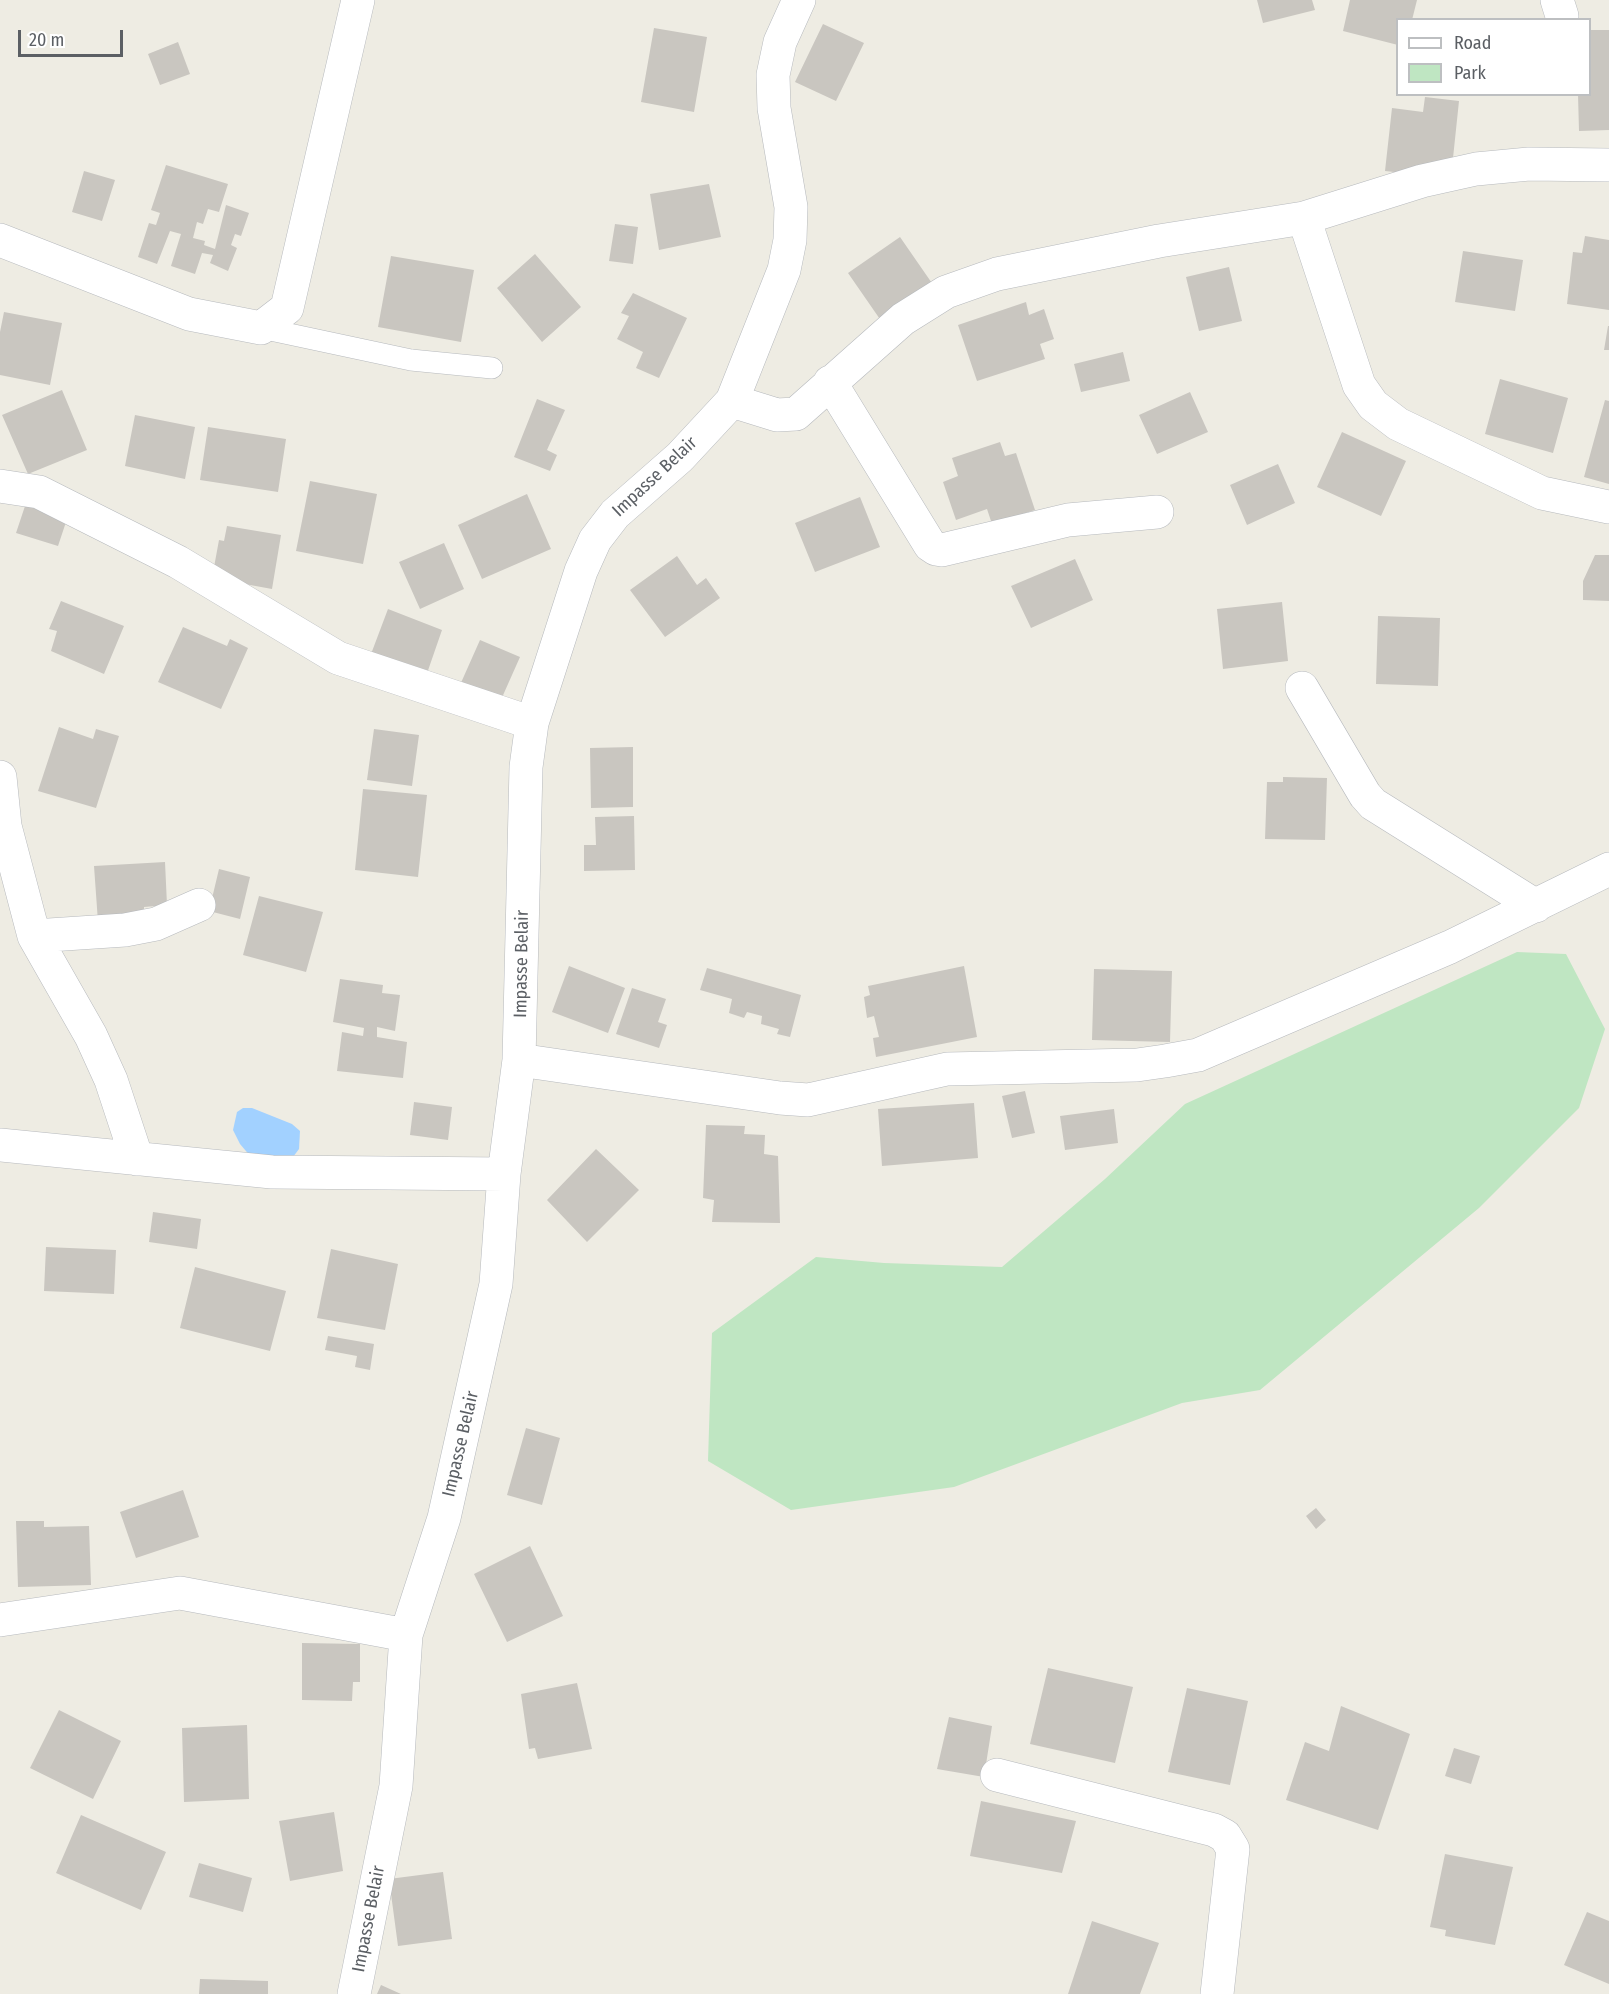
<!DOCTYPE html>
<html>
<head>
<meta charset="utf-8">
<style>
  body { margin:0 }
  #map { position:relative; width:1609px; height:1994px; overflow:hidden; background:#eeece3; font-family:"Fira Sans Condensed",sans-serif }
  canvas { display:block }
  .legend { position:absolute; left:1396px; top:18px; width:195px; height:78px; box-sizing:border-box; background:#fff; border:2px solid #bdbfc1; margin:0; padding:8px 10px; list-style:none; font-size:18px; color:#5b5f64 }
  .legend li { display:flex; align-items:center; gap:12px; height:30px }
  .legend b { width:30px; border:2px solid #bdbfc1 }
  .scale { position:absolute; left:18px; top:30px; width:105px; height:27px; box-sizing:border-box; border:3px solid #5b5f64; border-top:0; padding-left:8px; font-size:18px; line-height:21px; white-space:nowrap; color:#5b5f64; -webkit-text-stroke:4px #fff; paint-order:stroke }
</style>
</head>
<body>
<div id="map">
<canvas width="1609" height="1994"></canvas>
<ul class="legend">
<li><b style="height:8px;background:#fff"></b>Road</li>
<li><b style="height:16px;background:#bfe6c2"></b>Park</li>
</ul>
<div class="scale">20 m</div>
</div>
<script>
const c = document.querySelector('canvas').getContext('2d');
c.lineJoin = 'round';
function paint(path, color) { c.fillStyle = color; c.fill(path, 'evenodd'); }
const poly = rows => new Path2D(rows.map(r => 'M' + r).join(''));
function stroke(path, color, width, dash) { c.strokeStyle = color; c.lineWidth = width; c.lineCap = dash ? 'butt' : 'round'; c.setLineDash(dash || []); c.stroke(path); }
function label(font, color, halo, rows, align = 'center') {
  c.font = font + ' "Fira Sans Condensed",sans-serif'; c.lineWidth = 4.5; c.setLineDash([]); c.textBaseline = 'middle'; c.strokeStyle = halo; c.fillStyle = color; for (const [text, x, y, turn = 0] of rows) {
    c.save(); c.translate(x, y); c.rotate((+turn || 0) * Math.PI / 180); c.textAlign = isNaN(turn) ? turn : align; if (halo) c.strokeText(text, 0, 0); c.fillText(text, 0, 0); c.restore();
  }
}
const green = poly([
  [1517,952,1566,954,1605,1029,1579,1108,1479,1208,1260,1390,1182,1403,954,1487,791,1510,708,1461,712,1333,816,1257,884,1263,1002,1267,1105,1179,1185,1104]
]);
const water = poly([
  [243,1108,252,1108,292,1124,300,1131,299,1149,290,1161,257,1164,240,1144,233,1130,237,1112]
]);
const building = poly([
  [1257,0,1312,0,1315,10,1263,23],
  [1350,0,1417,0,1412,20,1398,20,1398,45,1343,31],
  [823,24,864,43,836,101,795,82],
  [654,28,707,37,694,112,641,102],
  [1590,30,1609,30,1609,130,1579,131,1578,94,1590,94],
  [178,42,190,74,160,85,148,54],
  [1425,97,1459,101,1453,158,1422,175,1385,171,1392,108,1423,112],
  [166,165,228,184,219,212,208,209,203,224,197,222,193,238,205,241,204,245,215,249,226,205,249,213,241,236,235,234,231,245,237,248,228,271,210,263,213,255,202,253,195,274,171,266,181,234,170,231,157,264,138,257,149,223,156,225,160,213,151,210],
  [84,171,115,180,102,221,72,212],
  [709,184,721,237,659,250,650,194],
  [615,224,638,227,633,264,609,261],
  [1585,236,1609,240,1609,310,1567,304,1573,252,1582,253],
  [900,237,936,289,884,325,848,273],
  [1463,251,1523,260,1515,311,1455,302],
  [535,254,581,307,542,342,497,288],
  [391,256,474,270,461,342,378,327],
  [1229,267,1242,321,1199,331,1186,277],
  [633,293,687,318,659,378,636,368,643,352,617,339,629,316,621,313],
  [1026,302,1029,315,1044,309,1054,339,1040,344,1045,359,977,381,958,325],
  [4,312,62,323,50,385,0,375,0,332],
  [1608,326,1609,326,1609,350,1604,350],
  [1123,352,1130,381,1081,392,1074,364],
  [1500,379,1568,398,1553,453,1485,434],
  [62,390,87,450,28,474,2,415],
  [1190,392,1208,432,1157,454,1139,415],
  [537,399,565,410,547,450,557,455,550,471,514,457],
  [1605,400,1609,401,1609,484,1584,477],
  [135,415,195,427,185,479,125,466],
  [208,427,286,439,278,492,200,480],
  [1342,432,1406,461,1381,516,1317,487],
  [1000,442,1005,456,1016,453,1035,510,992,524,987,509,956,520,943,482,958,476,952,458],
  [1278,464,1295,503,1247,525,1230,485],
  [310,481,377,494,363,564,296,551],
  [527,494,551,549,482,579,458,525],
  [860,497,880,547,815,572,795,523],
  [26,503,68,516,58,546,16,533],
  [227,526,281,535,272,589,212,578,219,540,224,541],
  [444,543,464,589,420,609,399,562],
  [1595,555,1609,555,1609,601,1583,600,1583,581],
  [677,556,697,585,706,578,720,598,665,637,630,590],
  [1075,559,1093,600,1031,628,1011,586],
  [61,601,124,626,104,674,51,651,57,631,49,629],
  [1282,602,1288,661,1223,669,1217,609],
  [388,609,442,630,424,682,368,662],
  [1378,616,1440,618,1438,686,1376,684],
  [183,627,227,646,230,639,248,648,221,709,158,682],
  [480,640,520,657,500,702,460,685],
  [59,727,93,739,96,729,119,736,96,808,38,791],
  [374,729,419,735,412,786,367,780],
  [633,747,633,807,591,808,590,748],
  [1283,777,1327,778,1325,840,1265,839,1267,782,1283,782],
  [363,789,427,795,418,877,355,870],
  [634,816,635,870,584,871,584,845,596,845,595,817],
  [165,862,167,905,144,907,144,919,98,922,94,866],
  [219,869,250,877,240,919,209,911],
  [259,896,323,912,306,972,243,955],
  [569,966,625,988,608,1033,552,1012],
  [964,966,977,1037,876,1057,873,1038,879,1037,874,1016,867,1018,864,997,870,995,868,986],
  [707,968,801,995,790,1037,777,1034,779,1029,761,1024,762,1016,747,1012,744,1018,729,1013,732,999,700,990],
  [1094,969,1172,971,1170,1042,1092,1040],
  [340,979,383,985,382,993,400,995,395,1031,377,1027,377,1037,407,1042,403,1078,337,1071,342,1032,363,1036,364,1028,333,1022],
  [632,988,666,999,658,1022,667,1025,659,1048,616,1034],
  [1025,1091,1035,1133,1012,1138,1002,1096],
  [414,1102,452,1107,448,1140,410,1135],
  [974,1103,978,1158,882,1166,878,1109],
  [1114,1109,1118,1143,1065,1150,1060,1116],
  [706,1125,745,1126,744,1134,765,1135,764,1154,778,1156,780,1223,712,1222,714,1200,703,1198],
  [596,1149,639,1190,587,1242,547,1200],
  [153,1212,201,1219,197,1249,149,1242],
  [46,1247,116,1250,114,1294,44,1291],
  [331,1249,398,1264,385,1330,317,1318],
  [195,1267,286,1291,270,1351,180,1328],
  [328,1336,374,1344,370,1370,355,1367,357,1356,325,1350],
  [526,1428,560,1438,542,1505,507,1495],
  [183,1490,199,1537,136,1558,120,1512],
  [1316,1508,1326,1520,1316,1529,1306,1516],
  [16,1521,44,1521,44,1527,89,1526,91,1585,18,1587],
  [530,1546,563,1616,507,1642,474,1574],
  [302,1643,360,1644,360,1682,353,1682,352,1701,302,1700],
  [1048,1668,1133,1687,1115,1763,1030,1744],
  [577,1683,592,1749,538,1759,535,1748,529,1749,521,1694],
  [1187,1688,1248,1701,1230,1785,1168,1772],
  [1341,1706,1410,1734,1378,1830,1286,1800,1305,1742,1329,1751],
  [59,1710,121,1741,93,1799,30,1768],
  [949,1717,992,1726,984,1777,937,1769],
  [247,1725,249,1799,184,1802,182,1728],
  [1454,1748,1480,1756,1471,1784,1445,1776],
  [981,1801,1076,1821,1062,1873,970,1856],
  [334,1812,343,1871,290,1881,279,1821],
  [81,1815,166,1852,141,1910,56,1873],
  [1445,1854,1513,1867,1495,1945,1445,1936,1446,1930,1430,1927],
  [199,1863,252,1878,243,1912,189,1897],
  [443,1872,452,1939,398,1946,389,1879],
  [1587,1912,1609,1921,1609,1984,1564,1965],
  [1092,1921,1159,1943,1140,1994,1068,1994],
  [200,1979,268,1981,268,1994,199,1994],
  [381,1985,401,1994,377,1994]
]);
const lane = poly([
  [261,328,411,360,492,368]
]);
const street = poly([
  [1557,0,1562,16],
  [1304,218,1359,385,1373,405,1398,424,1542,493,1609,507],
  [0,240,189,314,261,328,287,308,358,0],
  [830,382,930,545,936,549,942,550,1068,520,1157,512],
  [732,401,777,415,796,414,903,319,946,292,997,274,1159,241,1304,218,1422,181,1476,169,1529,164,1609,165],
  [0,486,39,492,178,562,338,658,532,723],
  [1302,688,1365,795,1373,804,1536,906],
  [0,777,5,826,34,936,91,1036,111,1080,137,1159],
  [34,936,125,930,156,924,199,905],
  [519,1060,780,1098,808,1100,947,1069,1137,1065,1165,1061,1198,1055,1450,947,1609,869],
  [0,1145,272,1172,504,1174],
  [0,1620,180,1593,406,1635],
  [997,1775,1214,1830,1225,1836,1233,1849,1217,1994],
  [354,1994,396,1786,406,1635,444,1518,496,1284,504,1174,519,1060,526,767,532,723,581,571,595,540,615,514,680,457,732,401,784,270,790,240,791,207,774,108,773,75,780,42,799,0]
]);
const streetNames = [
  ["Impasse Belair",655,477,-43],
  ["Impasse Belair",522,964,-89],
  ["Impasse Belair",461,1444,-77],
  ["Impasse Belair",369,1919,-79]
];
paint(green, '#bfe6c2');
paint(water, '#a2d1ff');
paint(building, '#c9c6c0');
stroke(lane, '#b6b9bd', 22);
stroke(street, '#b6b9bd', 34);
stroke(lane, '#fff', 21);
stroke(street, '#fff', 33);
label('18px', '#5b5f64', '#fff', streetNames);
</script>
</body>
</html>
